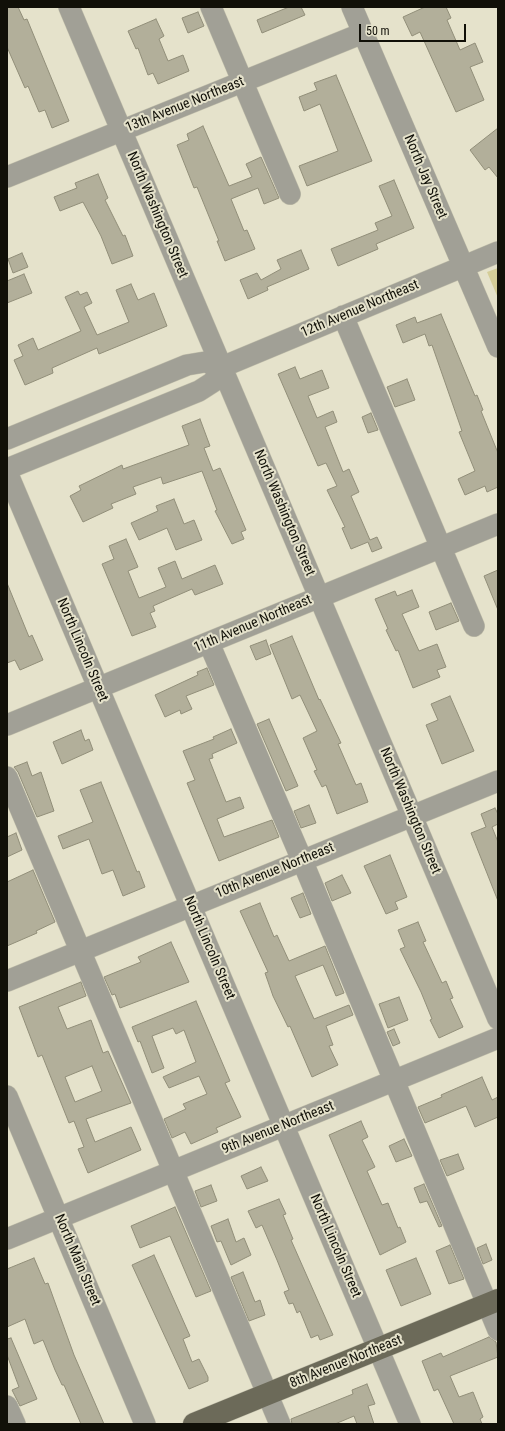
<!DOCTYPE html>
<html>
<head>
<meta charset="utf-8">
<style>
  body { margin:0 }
  #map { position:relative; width:505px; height:1431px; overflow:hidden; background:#e5e2cb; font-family:"Roboto Condensed",sans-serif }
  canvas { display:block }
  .frame { position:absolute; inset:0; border:8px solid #111008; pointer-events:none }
  .scale { position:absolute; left:359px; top:24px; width:107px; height:18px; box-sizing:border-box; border:2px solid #111008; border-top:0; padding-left:5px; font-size:12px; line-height:14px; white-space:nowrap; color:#111008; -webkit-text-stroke:3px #e5e2cb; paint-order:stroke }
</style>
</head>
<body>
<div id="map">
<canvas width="505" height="1431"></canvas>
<div class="frame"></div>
<div class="scale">50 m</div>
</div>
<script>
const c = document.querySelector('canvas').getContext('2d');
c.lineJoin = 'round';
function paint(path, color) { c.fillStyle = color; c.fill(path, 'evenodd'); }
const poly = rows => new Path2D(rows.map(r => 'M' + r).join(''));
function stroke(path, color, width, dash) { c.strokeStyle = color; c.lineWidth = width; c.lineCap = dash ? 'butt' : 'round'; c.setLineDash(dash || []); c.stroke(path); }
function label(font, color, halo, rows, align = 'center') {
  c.font = font + ' "Roboto Condensed",sans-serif'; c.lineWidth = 4; c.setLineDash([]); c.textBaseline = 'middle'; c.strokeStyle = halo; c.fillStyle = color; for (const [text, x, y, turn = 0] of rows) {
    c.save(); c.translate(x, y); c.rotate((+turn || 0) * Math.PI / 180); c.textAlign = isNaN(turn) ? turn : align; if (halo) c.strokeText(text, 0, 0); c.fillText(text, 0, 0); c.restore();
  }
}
const green = poly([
  [498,268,498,298,487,272]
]);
const building = poly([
  [7,7,18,7,24,20,27,19,69,121,52,128,45,110,39,112,28,86,25,88,7,47,7,7],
  [289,7,301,7,305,15,262,33,257,20,289,7],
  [425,7,446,7,451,18,447,20,460,50,475,43,483,62,470,67,484,100,456,112,420,32,412,36,403,17,425,7],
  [198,12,204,26,188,33,182,18,198,12],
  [156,19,164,36,159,39,168,61,183,55,189,71,158,84,153,73,148,75,138,48,136,49,128,31,156,19],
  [336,75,372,161,307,186,299,166,338,151,320,104,304,111,299,97,317,90,314,83,336,75],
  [203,126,229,186,252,177,246,164,261,157,279,198,264,204,258,188,231,199,244,231,247,230,255,249,225,261,217,241,219,241,197,187,194,188,177,145,189,140,187,134,203,126],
  [498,128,498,178,489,167,485,170,470,150,498,128],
  [98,174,108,198,105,200,123,236,125,235,133,256,112,264,101,236,83,202,60,211,54,197,77,188,75,183,98,174],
  [394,180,414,228,376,244,378,249,338,266,331,249,378,230,375,223,392,216,379,186,394,180],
  [301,250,309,269,267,287,268,290,248,299,240,280,257,273,261,280,281,269,277,260,301,250],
  [22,253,28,267,13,273,8,259,22,253],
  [24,274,32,293,7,303,7,281,24,274],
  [131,284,138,300,154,293,167,326,99,354,97,348,52,368,53,373,25,385,14,360,23,356,18,345,33,338,38,350,81,331,65,297,78,291,80,295,87,292,92,303,84,307,97,335,129,322,116,290,131,284],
  [441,314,475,396,477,395,483,410,481,411,498,453,498,487,487,492,485,486,465,495,458,479,475,471,459,432,462,431,432,345,429,346,425,334,403,343,396,325,415,317,417,323,441,314],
  [295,367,300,379,322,370,329,388,308,396,317,418,333,411,337,422,325,427,343,472,349,469,359,492,351,496,370,540,377,537,382,548,372,552,368,542,351,549,342,528,345,527,327,490,337,486,326,463,318,466,278,374,295,367],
  [407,379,415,400,395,407,387,387,407,379],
  [371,413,378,430,368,433,362,417,371,413],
  [200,419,210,446,204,448,213,471,220,468,246,530,241,532,244,539,232,544,215,511,217,510,202,471,163,484,161,477,133,487,136,494,111,504,113,508,83,522,70,496,81,490,79,486,122,465,123,469,189,445,182,426,200,419],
  [174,499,184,524,194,520,202,540,176,550,167,528,139,540,131,523,158,511,156,506,174,499],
  [126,539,138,567,128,571,139,598,166,587,158,568,175,561,182,579,215,565,223,584,195,595,192,589,153,606,155,611,150,613,156,627,132,636,102,564,114,559,109,546,126,539],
  [498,570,498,610,484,576,498,570],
  [7,583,29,637,32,635,43,660,20,670,15,660,7,663,7,583],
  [412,590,419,607,402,614,419,651,437,644,446,667,437,670,440,677,413,688,398,650,396,651,386,630,388,629,375,599,395,591,397,596,412,590],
  [451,603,459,621,436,630,429,612,451,603],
  [292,636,319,700,320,699,341,743,338,744,356,785,361,783,368,802,337,814,326,785,322,787,314,771,317,770,303,738,317,731,300,695,292,699,270,645,292,636],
  [266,640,271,654,256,660,250,646,266,640],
  [207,668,214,685,186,696,192,709,181,714,180,710,165,717,155,695,198,675,197,672,207,668],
  [450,696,474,751,442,764,426,725,438,720,431,704,450,696],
  [269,719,298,786,286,791,257,724,269,719],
  [231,729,237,743,212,754,213,758,209,759,226,802,240,797,244,808,217,819,224,837,272,820,279,837,219,861,187,783,195,780,183,751,214,739,213,737,231,729],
  [81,730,85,741,89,739,93,750,62,764,53,742,81,730],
  [27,762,32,776,41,772,54,811,37,817,18,772,14,767,27,762],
  [101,782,137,872,139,871,145,887,123,896,113,870,102,874,89,839,63,849,58,836,93,822,80,790,101,782],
  [309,805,316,823,301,828,294,811,309,805],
  [495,808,498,814,498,824,492,827,498,842,498,901,471,833,486,827,481,814,495,808],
  [16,833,22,850,7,857,7,837,16,833],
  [390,855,407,897,395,902,398,909,386,914,364,866,390,855],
  [33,870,55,922,36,931,37,933,7,946,7,882,33,870],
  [342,875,351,893,332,901,325,883,342,875],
  [303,893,311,914,300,918,291,898,303,893],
  [260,903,274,937,277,935,289,961,325,946,344,993,336,996,323,965,295,976,314,1019,349,1005,353,1015,326,1026,333,1045,329,1046,338,1065,312,1077,290,1026,288,1027,273,996,265,973,268,972,240,911,260,903],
  [418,922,426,941,423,942,442,983,446,981,453,998,450,999,463,1027,439,1038,430,1020,432,1019,421,992,400,949,405,947,398,930,418,922],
  [171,942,189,982,120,1008,115,994,112,995,104,977,141,962,138,957,171,942],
  [81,982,86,996,58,1007,67,1029,91,1020,103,1053,108,1051,131,1103,86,1119,95,1142,131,1127,141,1150,88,1173,78,1149,84,1147,74,1121,69,1123,42,1055,38,1057,19,1007,81,982],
  [92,1066,102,1091,75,1102,65,1077,92,1066],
  [399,997,408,1020,388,1028,379,1004,399,997],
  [196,1001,230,1081,225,1083,241,1117,216,1128,218,1132,191,1144,185,1132,172,1138,164,1119,186,1109,183,1104,207,1094,199,1076,169,1088,163,1077,196,1062,184,1030,176,1034,173,1028,152,1036,164,1068,152,1073,140,1041,138,1042,132,1027,196,1001],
  [394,1029,400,1043,393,1046,387,1032,394,1029],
  [482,1077,492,1100,498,1097,498,1117,475,1127,466,1106,425,1123,418,1107,442,1097,441,1095,482,1077],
  [361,1121,368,1137,362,1140,375,1167,367,1171,382,1205,388,1203,398,1228,400,1227,406,1242,380,1255,329,1135,361,1121],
  [404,1139,412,1156,396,1162,389,1146,404,1139],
  [458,1154,464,1169,447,1176,440,1160,458,1154],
  [261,1167,268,1181,247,1189,241,1176,261,1167],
  [424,1184,442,1226,439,1227,427,1201,420,1203,414,1188,424,1184],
  [211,1185,217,1201,201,1207,195,1191,211,1185],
  [279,1199,286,1214,283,1215,293,1239,291,1240,333,1335,320,1340,318,1335,311,1338,300,1311,297,1313,293,1303,289,1304,284,1292,289,1290,277,1260,262,1225,256,1228,248,1211,279,1199],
  [175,1207,211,1291,196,1297,170,1236,140,1248,131,1226,175,1207],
  [228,1219,236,1242,244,1238,251,1255,231,1265,221,1241,217,1242,211,1226,228,1219],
  [486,1244,492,1260,483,1264,477,1248,486,1244],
  [450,1245,464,1279,449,1284,436,1251,450,1245],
  [154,1255,190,1336,183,1339,192,1362,199,1359,208,1377,208,1381,189,1389,132,1265,154,1255],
  [34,1258,45,1284,48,1283,74,1355,104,1424,81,1424,64,1385,62,1385,55,1370,43,1340,34,1344,25,1319,7,1327,7,1269,34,1258],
  [416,1258,431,1294,401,1306,386,1270,416,1258],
  [243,1272,255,1302,260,1300,265,1315,249,1321,231,1277,243,1272],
  [489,1337,496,1342,498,1357,450,1376,459,1397,473,1392,483,1417,480,1419,482,1424,454,1424,438,1389,434,1391,422,1361,441,1353,443,1357,489,1337],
  [11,1338,37,1399,20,1406,12,1390,19,1387,7,1355,7,1339,11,1338],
  [367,1384,375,1404,368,1406,374,1424,357,1424,354,1416,335,1424,292,1424,291,1419,353,1394,352,1390,367,1384]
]);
const minor = poly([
  [69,7,498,1019],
  [211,7,290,194],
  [352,7,498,347],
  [7,177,363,33],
  [343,316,474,626],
  [7,439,187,365,205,362,222,367],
  [7,469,199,391,213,382,222,367,498,252],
  [7,472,410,1424],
  [209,643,302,860,498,1330],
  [7,725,498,524],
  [7,777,280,1424],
  [7,981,498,781],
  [7,1096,145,1424],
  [7,1239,498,1038],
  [7,1406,15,1424]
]);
const major = poly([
  [194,1424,498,1300]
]);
const streetNames = [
  ["13th Avenue Northeast",185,105,-22],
  ["North Jay Street",425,177,67],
  ["North Washington Street",157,215,67],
  ["12th Avenue Northeast",360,309,-23],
  ["North Washington Street",284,513,67],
  ["11th Avenue Northeast",253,624,-23],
  ["North Lincoln Street",82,650,67],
  ["North Washington Street",410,811,67],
  ["10th Avenue Northeast",275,871,-22],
  ["North Lincoln Street",209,948,67],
  ["9th Avenue Northeast",278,1128,-22],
  ["North Lincoln Street",335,1246,67],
  ["North Main Street",77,1260,67],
  ["8th Avenue Northeast",346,1362,-22]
];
paint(green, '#d4cd98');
paint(building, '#b2af9a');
stroke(building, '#918e79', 1);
stroke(minor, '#c3c0ac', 22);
stroke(major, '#c3c0ac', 23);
stroke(minor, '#a1a096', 21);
stroke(major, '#6c6a59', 22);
label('14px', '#111008', '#e5e2cb', streetNames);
</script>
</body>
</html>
